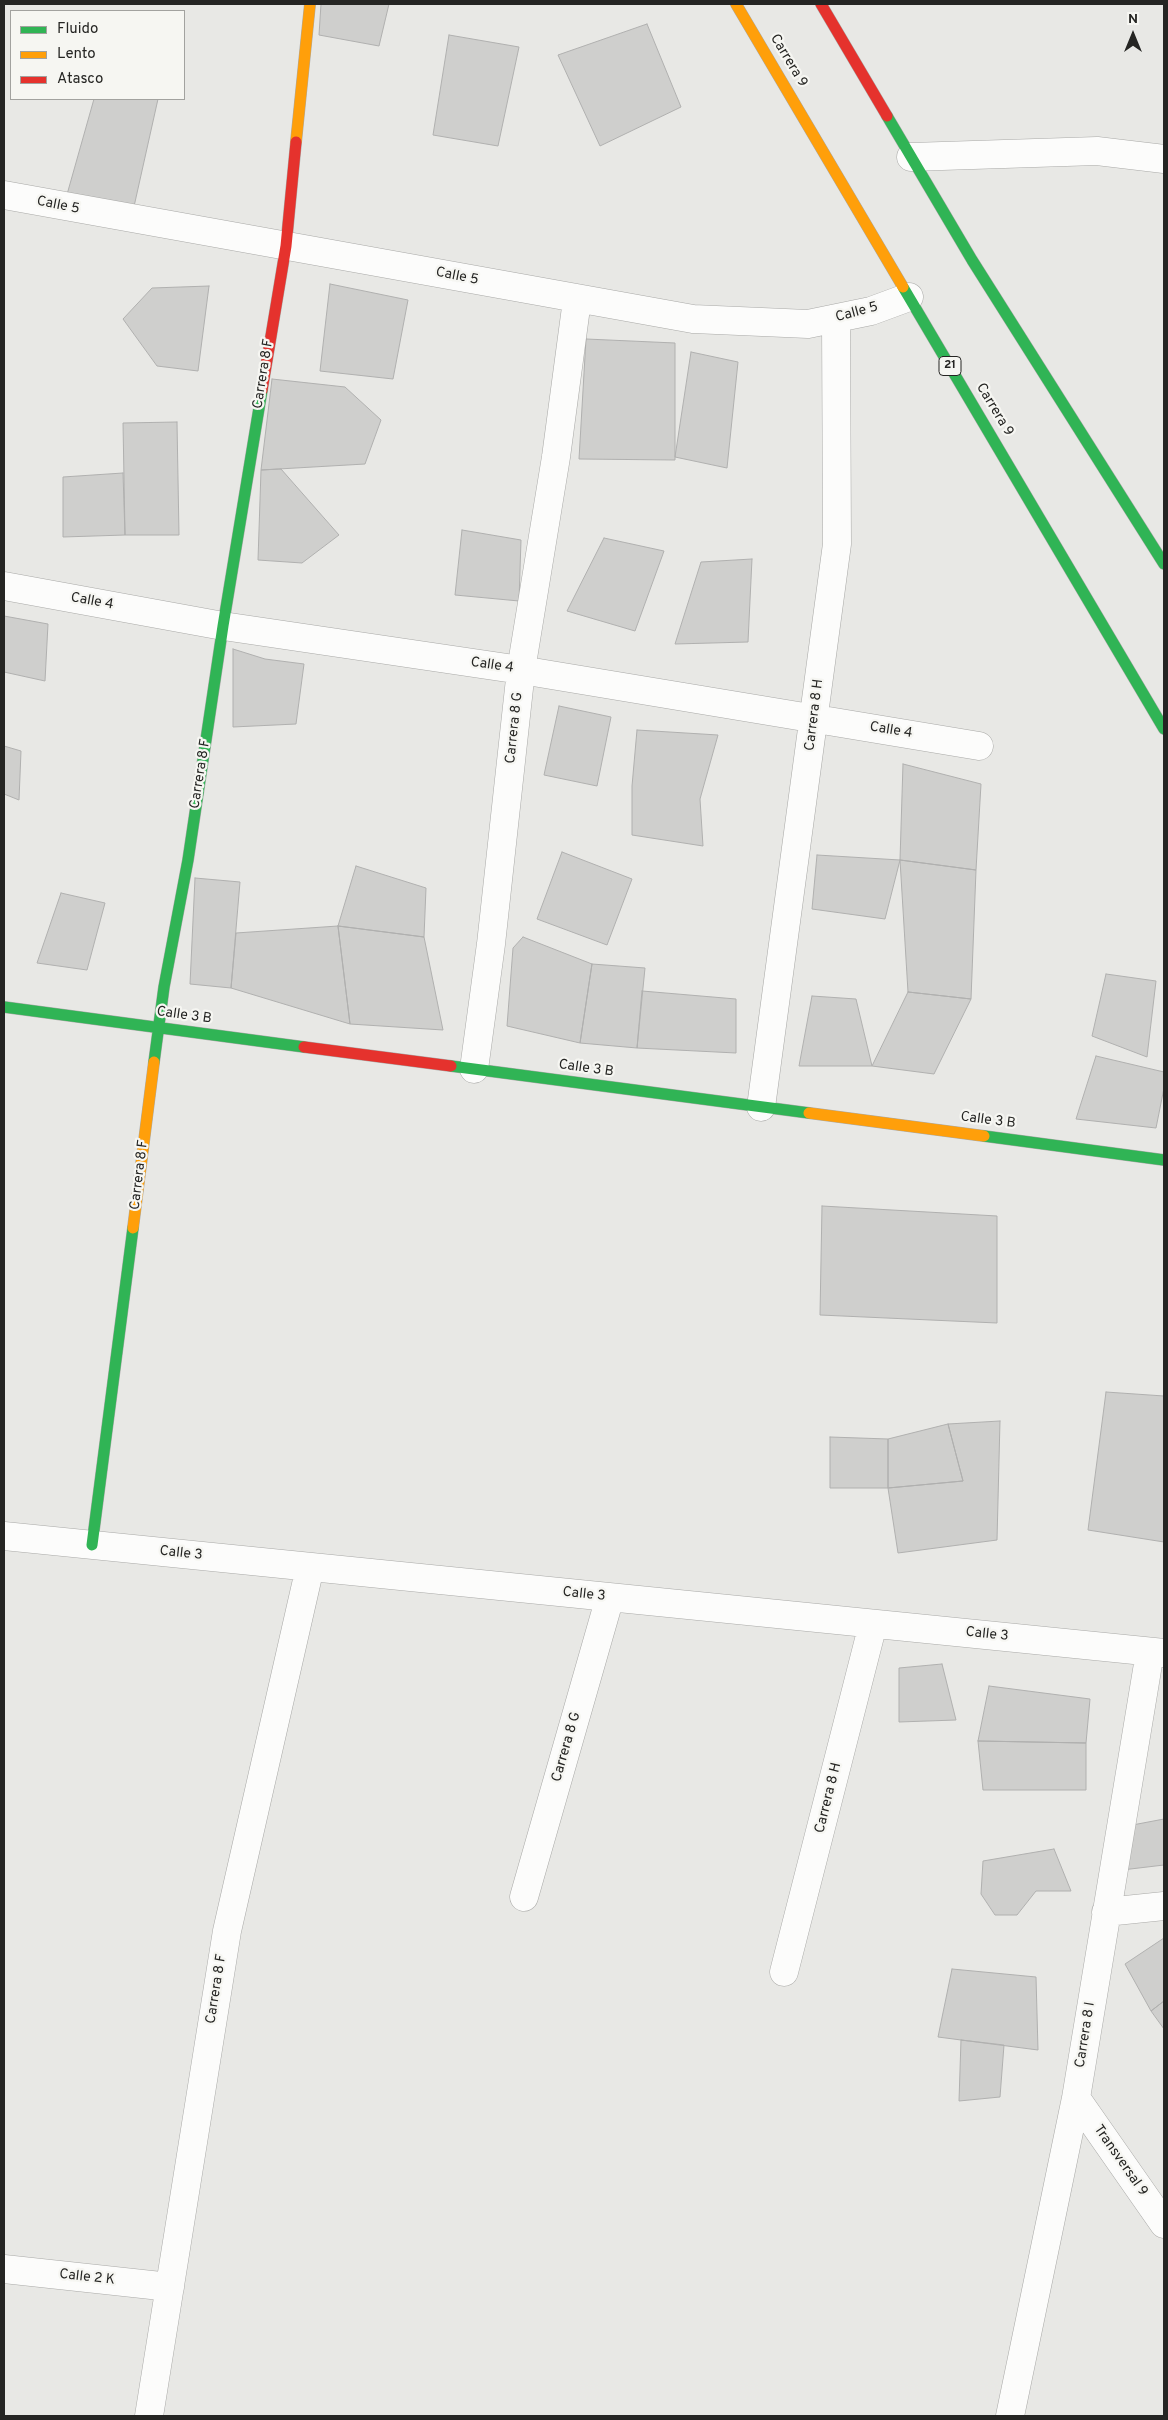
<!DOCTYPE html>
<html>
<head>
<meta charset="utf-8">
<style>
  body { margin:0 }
  #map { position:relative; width:1168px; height:2420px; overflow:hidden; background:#e8e8e5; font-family:Overpass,sans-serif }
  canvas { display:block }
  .frame { position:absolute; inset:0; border:5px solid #252523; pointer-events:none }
  .legend { position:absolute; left:10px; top:10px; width:175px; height:90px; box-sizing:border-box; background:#f6f6f2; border:1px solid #a2a29f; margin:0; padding:6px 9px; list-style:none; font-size:15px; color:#252523 }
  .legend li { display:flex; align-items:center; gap:10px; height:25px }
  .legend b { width:25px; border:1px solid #a2a29f }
  .north { position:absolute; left:1108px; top:10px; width:50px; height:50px; -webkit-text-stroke:4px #f6f6f2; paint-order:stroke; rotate:0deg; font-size:14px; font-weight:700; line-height:20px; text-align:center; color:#252523 }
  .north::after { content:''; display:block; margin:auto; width:18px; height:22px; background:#252523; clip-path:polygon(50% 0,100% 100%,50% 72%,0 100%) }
</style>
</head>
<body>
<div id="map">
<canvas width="1168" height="2420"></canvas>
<div class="frame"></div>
<ul class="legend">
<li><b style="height:6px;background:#30b455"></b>Fluido</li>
<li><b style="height:6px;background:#ff9f0a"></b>Lento</li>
<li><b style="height:6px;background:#e5322d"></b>Atasco</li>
</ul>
<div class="north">N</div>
</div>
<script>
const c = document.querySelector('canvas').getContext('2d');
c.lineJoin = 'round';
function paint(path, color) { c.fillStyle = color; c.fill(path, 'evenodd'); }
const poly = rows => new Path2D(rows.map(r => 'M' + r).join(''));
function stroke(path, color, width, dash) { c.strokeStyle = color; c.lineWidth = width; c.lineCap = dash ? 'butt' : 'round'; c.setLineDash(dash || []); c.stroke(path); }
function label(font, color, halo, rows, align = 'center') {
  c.font = font + ' Overpass,sans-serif'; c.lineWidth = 4.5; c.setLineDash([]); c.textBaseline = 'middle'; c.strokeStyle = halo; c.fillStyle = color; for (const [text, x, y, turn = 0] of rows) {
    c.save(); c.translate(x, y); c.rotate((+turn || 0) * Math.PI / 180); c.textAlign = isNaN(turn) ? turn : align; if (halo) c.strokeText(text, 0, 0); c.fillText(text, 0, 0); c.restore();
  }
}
const building = poly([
  [321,4,389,4,379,46,319,35,321,4],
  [647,24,681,107,600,146,558,55,647,24],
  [449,35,519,47,498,146,433,135,449,35],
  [94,99,158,99,133,211,66,198,94,99],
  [330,284,408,300,393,379,320,371,330,284],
  [209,286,198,371,157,366,123,319,152,288,209,286],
  [586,339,675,343,675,460,579,459,586,339],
  [691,352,738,362,727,468,675,457,691,352],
  [272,379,345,387,381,420,365,464,261,470,272,379],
  [177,422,179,535,125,535,123,423,177,422],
  [281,469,339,535,302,563,258,560,261,470,281,469],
  [123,473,125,535,63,537,63,477,123,473],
  [462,530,521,540,519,601,455,595,462,530],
  [604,538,664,551,635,631,567,611,604,538],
  [752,559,748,642,675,644,701,562,752,559],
  [4,616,48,624,45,681,4,672,4,616],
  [233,649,265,659,304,664,296,724,233,727,233,649],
  [559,706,611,717,597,786,544,775,559,706],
  [637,730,718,735,700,799,703,846,632,835,632,786,637,730],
  [4,746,21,751,19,800,4,794,4,746],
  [903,764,981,784,976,870,900,860,903,764],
  [562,852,632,879,607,945,537,919,562,852],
  [817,855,900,860,885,919,812,909,817,855],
  [900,860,976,870,971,999,908,992,900,860],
  [356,866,426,888,424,937,338,926,356,866],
  [195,878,240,882,231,988,190,984,195,878],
  [61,893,105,903,87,970,37,963,61,893],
  [338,926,424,937,443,1030,350,1024,338,926],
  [338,926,350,1024,231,988,236,933,338,926],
  [523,937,592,964,580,1043,507,1026,513,948,523,937],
  [592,964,645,968,637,1048,580,1043,592,964],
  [1106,974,1156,981,1147,1057,1092,1036,1106,974],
  [642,991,736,999,736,1053,637,1048,642,991],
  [908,992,971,999,934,1074,872,1066,908,992],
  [812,996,856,999,872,1066,799,1066,812,996],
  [1096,1056,1164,1072,1164,1088,1156,1128,1076,1119,1096,1056],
  [822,1206,997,1216,997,1323,820,1315,822,1206],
  [1106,1392,1164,1396,1164,1542,1088,1530,1106,1392],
  [1000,1421,997,1540,898,1553,888,1488,963,1481,948,1424,1000,1421],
  [948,1424,963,1481,888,1488,888,1439,948,1424],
  [830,1437,888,1439,888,1488,830,1488,830,1437],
  [942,1664,956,1720,899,1722,899,1668,942,1664],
  [989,1686,1090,1699,1086,1743,978,1741,989,1686],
  [978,1741,1086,1743,1086,1790,983,1790,978,1741],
  [1164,1819,1164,1865,1122,1870,1122,1827,1164,1819],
  [1054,1849,1071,1891,1036,1891,1017,1915,995,1915,981,1894,983,1861,1054,1849],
  [1164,1938,1164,2001,1151,2011,1125,1964,1164,1938],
  [952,1969,1036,1977,1038,2050,938,2037,952,1969],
  [1164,2001,1164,2029,1151,2011,1164,2001],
  [961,2040,1004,2045,1000,2097,959,2101,961,2040]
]);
const street = poly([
  [911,157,1097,151,1164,159],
  [4,195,693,319,808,324,871,311,909,297],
  [4,586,223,626,521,670,979,746],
  [474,1069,491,944,521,670,556,457,577,300],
  [761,1107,837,544,836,320],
  [4,1536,1164,1653],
  [524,1897,610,1597],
  [1106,1912,1164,1906],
  [784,1972,873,1624],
  [1076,2098,1164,2224],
  [4,2269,170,2287],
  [149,2416,227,1931,310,1567],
  [1010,2416,1076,2098,1150,1652]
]);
const fast = poly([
  [887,116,972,260,1164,564],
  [903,287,1164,729],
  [4,1007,304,1047],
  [154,1062,164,987,188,860,223,626,262,390],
  [451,1066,809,1113],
  [984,1136,1164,1160],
  [92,1545,133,1228]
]);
const slow = poly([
  [736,4,903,287],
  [296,142,310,4],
  [809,1113,984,1136],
  [133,1228,154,1062]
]);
const jam = poly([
  [821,4,887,116],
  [262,390,286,246,296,142],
  [304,1047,451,1066]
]);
const shields = [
  [950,366,22]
];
const shieldNames = [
  ["21",950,366]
];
const streetNames = [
  ["Carrera 9",788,61,59],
  ["Calle 5",58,206,11],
  ["Calle 5",457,277,11],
  ["Calle 5",857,313,-15],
  ["Carrera 8 F",264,374,-81],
  ["Carrera 9",994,410,59],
  ["Calle 4",92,602,10],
  ["Calle 4",492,666,8],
  ["Carrera 8 H",815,715,-83],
  ["Carrera 8 G",515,728,-84],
  ["Calle 4",891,731,9],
  ["Carrera 8 F",201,774,-81],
  ["Calle 3 B",184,1016,8],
  ["Calle 3 B",586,1069,8],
  ["Calle 3 B",988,1121,7],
  ["Carrera 8 F",140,1175,-83],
  ["Calle 3",181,1554,6],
  ["Calle 3",584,1595,6],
  ["Calle 3",987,1635,6],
  ["Carrera 8 G",567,1747,-74],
  ["Carrera 8 H",829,1798,-76],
  ["Carrera 8 F",217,1989,-81],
  ["Carrera 8 I",1086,2035,-81],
  ["Transversal 9",1120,2161,55],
  ["Calle 2 K",87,2278,6]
];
paint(building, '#cfcfcd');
stroke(building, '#b0b0af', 1);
stroke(street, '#a9a9a7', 29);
stroke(fast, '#a9a9a7', 12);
stroke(slow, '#a9a9a7', 12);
stroke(jam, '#a9a9a7', 12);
stroke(street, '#fcfcfb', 28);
stroke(fast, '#30b455', 11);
stroke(slow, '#ff9f0a', 11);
stroke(jam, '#e5322d', 11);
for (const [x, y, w] of shields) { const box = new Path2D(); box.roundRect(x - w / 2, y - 9.5, w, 19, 4); c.fillStyle = '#f6f6f2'; c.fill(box); stroke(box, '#252523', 1); }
label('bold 12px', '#252523', null, shieldNames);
label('14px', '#252523', '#f6f6f2', streetNames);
</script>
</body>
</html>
